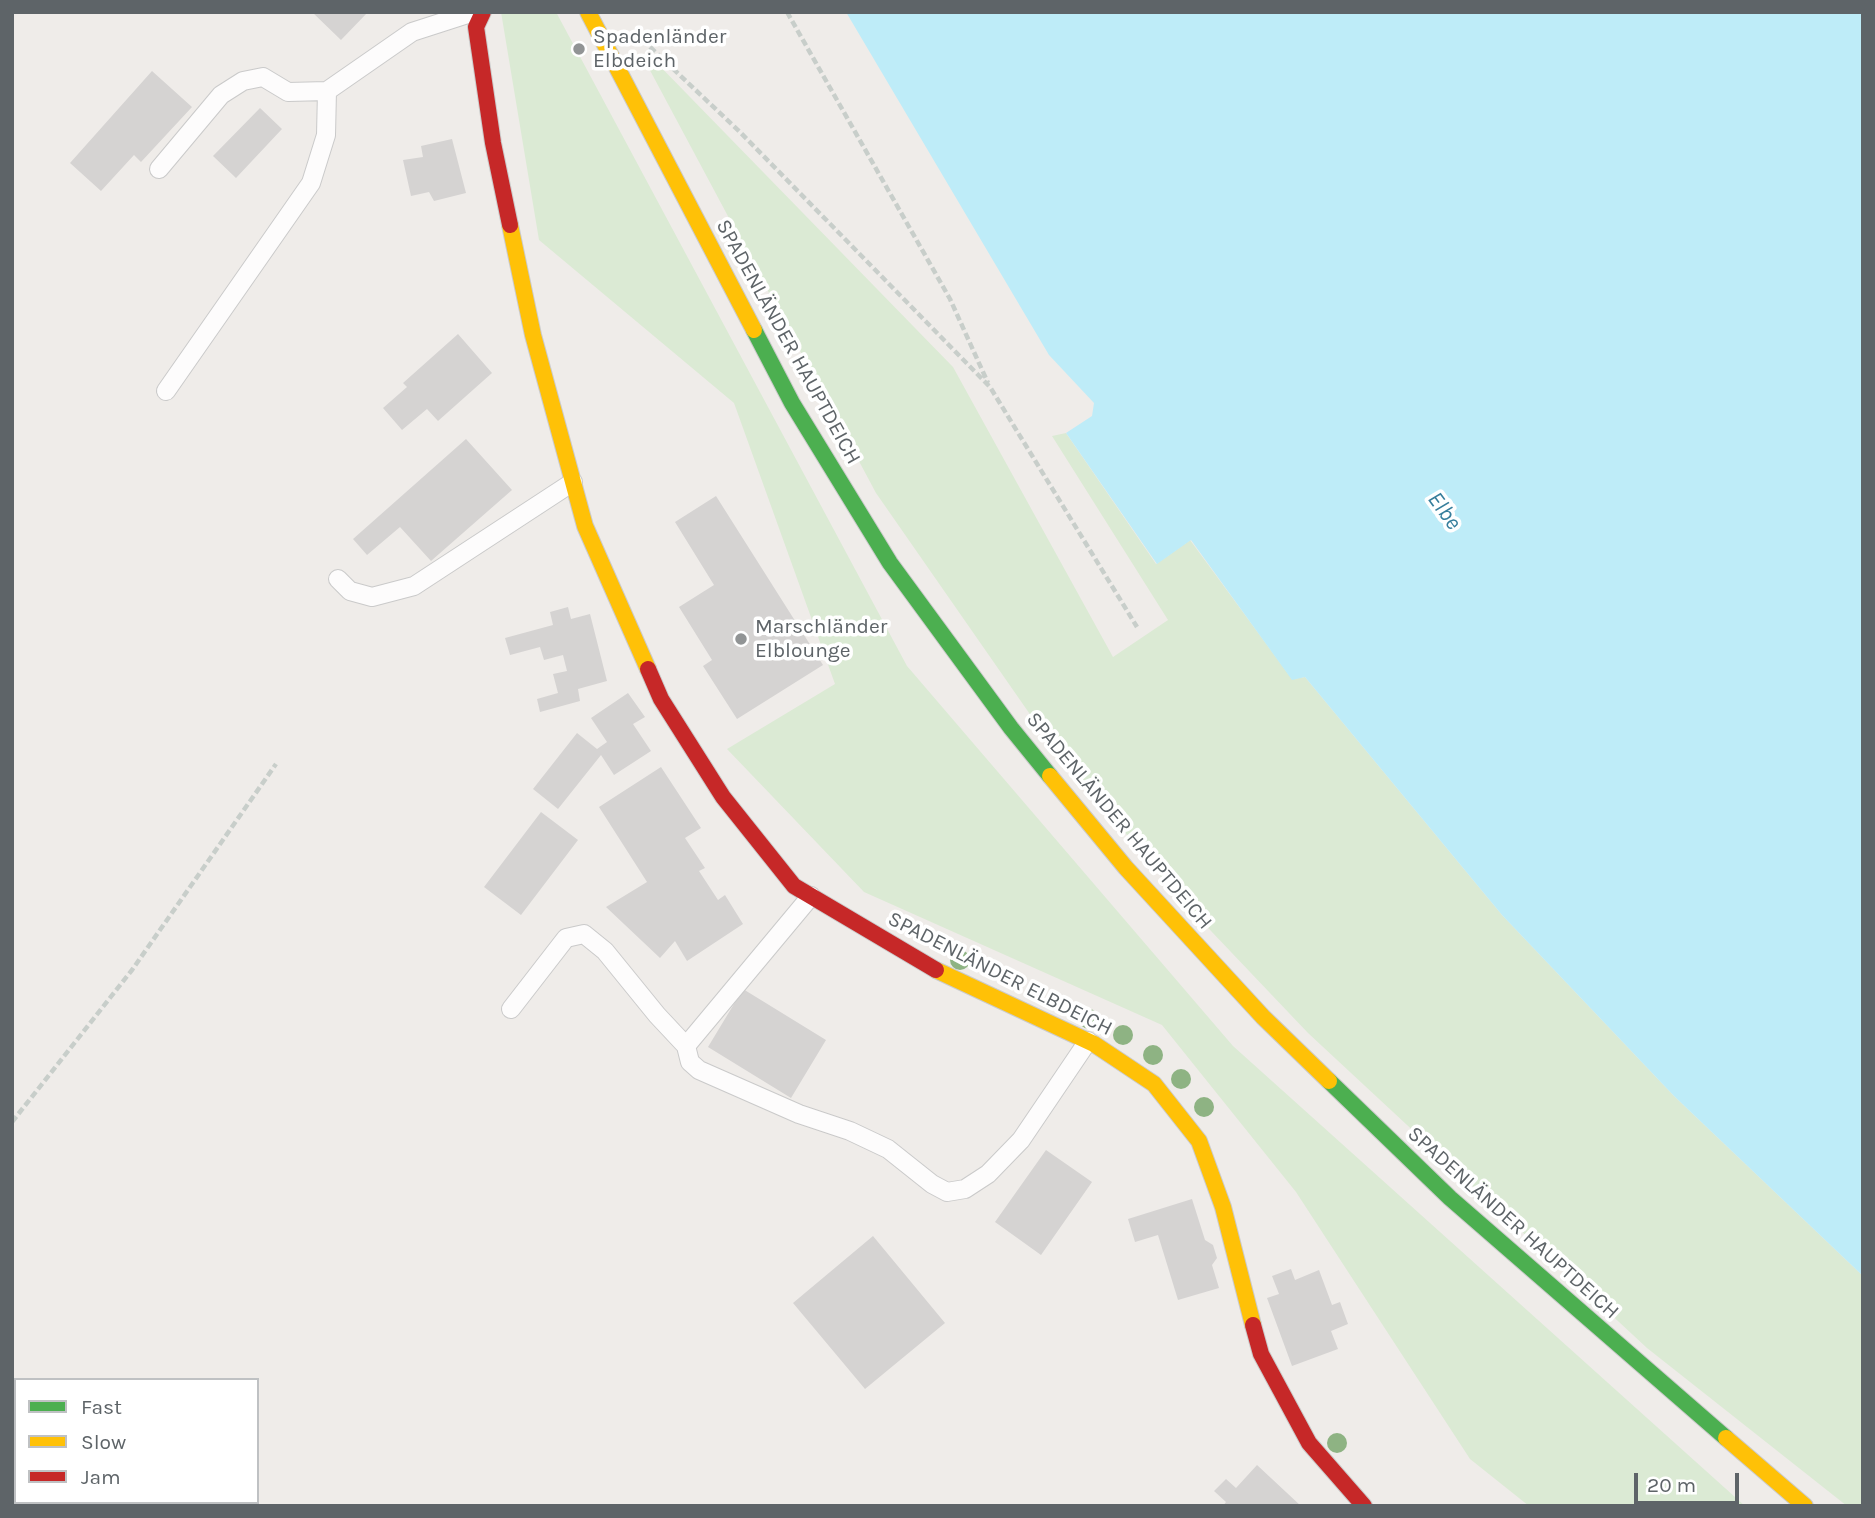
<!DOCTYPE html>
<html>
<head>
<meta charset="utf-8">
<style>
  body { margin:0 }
  #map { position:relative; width:1875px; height:1518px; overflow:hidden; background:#efece9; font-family:Karla,sans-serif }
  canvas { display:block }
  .frame { position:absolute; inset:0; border:14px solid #5e6468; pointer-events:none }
  .legend { position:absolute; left:14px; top:1378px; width:245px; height:126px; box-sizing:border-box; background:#fff; border:2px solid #bfc1c3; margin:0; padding:9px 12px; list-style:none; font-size:21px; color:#5e6468 }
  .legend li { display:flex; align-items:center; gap:14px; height:35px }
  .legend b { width:35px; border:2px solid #bfc1c3 }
  .scale { position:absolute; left:1634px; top:1473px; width:105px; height:32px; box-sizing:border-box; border:4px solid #5e6468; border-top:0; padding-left:9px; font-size:21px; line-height:24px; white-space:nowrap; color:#5e6468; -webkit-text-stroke:5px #fff; paint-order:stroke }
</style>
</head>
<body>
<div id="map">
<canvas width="1875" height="1518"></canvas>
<div class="frame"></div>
<ul class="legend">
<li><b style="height:9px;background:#4caf50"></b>Fast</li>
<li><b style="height:9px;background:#ffc107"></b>Slow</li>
<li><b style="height:9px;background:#c62828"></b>Jam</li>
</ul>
<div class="scale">20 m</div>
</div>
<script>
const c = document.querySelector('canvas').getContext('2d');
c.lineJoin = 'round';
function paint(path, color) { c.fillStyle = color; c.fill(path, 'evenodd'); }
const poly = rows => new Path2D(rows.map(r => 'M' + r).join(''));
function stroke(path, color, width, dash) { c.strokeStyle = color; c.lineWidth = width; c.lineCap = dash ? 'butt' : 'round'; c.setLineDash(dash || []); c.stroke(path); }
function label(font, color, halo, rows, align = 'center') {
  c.font = font + ' Karla,sans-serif'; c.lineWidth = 7; c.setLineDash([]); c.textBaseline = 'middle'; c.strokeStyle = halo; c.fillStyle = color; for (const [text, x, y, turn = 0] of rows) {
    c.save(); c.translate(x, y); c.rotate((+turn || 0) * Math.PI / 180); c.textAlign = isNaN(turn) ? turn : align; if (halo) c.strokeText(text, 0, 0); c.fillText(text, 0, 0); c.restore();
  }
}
const green = poly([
  [501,12,556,12,907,666,1233,1046,1745,1506,1529,1506,1470,1459,1296,1192,1162,1025,864,892,727,749,835,684,734,403,539,240],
  [651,57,953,367,1113,657,1168,620,1052,436,1066,433,1156,564,1190,540,1292,679,1305,677,1502,915,1674,1096,1863,1276,1863,1506,1847,1506,1647,1348,1308,1033,1173,891,1043,733,876,493,645,61]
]);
const water = poly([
  [846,12,1863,12,1863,1276,1674,1096,1502,915,1305,677,1292,680,1191,540,1157,564,1066,433,1092,416,1094,403,1049,355]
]);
const building = poly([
  [312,12,368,12,341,40],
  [152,71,192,107,141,162,134,155,101,191,70,163],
  [260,108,282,129,236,178,213,156],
  [452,139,466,193,434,201,429,192,411,196,403,160,423,157,421,146],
  [458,334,492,373,438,421,427,409,402,430,383,408,407,387,403,383],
  [466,439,512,490,431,561,400,527,367,555,353,539],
  [716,496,823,665,737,719,703,666,712,660,679,607,714,585,675,522],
  [568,607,571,619,590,614,607,681,578,689,580,701,540,712,537,699,558,693,553,674,567,671,563,655,544,660,540,647,510,655,505,638,553,625,550,612],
  [628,693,645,717,633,724,651,751,614,775,601,755,558,809,533,789,577,733,597,749,607,742,591,718],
  [661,767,701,828,685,838,705,868,699,871,718,900,725,895,743,924,687,961,675,941,660,958,606,907,647,882,599,807],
  [541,812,578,840,521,915,484,887],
  [743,989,826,1040,791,1098,708,1047],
  [1046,1150,1092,1182,1041,1255,995,1222],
  [1192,1199,1205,1240,1213,1245,1217,1258,1212,1265,1219,1288,1178,1300,1158,1235,1135,1242,1128,1219],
  [873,1236,945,1323,865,1389,793,1303],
  [1291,1269,1295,1280,1319,1270,1332,1305,1340,1302,1348,1324,1331,1331,1338,1349,1292,1366,1267,1298,1279,1294,1272,1276],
  [1257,1465,1301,1506,1223,1506,1226,1502,1214,1491,1226,1479,1236,1488]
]);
const path = poly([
  [787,12,950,299,988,383],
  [650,47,740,132,990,387,1137,627],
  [12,1122,132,970,276,764]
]);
const lane = poly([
  [159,169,221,95,243,81,263,77,288,92,327,91,412,32,474,12],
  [166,391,311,183,326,135,327,91],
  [338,579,350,591,372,597,414,586,573,482],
  [811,896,686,1046,690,1062,699,1070,799,1114,850,1131,888,1149,932,1184,947,1192,965,1189,988,1174,1021,1140,1088,1041],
  [511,1009,566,938,584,934,605,951,657,1015,686,1046]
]);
const fast = poly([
  [754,330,792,403,890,563,1011,728,1050,776],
  [1329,1081,1450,1198,1726,1438]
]);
const slow = poly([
  [588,12,754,330],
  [510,225,533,335,585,526,648,669],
  [1050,776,1126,868,1263,1017,1329,1081],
  [936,970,1094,1044,1154,1084,1199,1141,1223,1207,1253,1325],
  [1726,1438,1805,1506]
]);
const jam = poly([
  [483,12,476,27,493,143,510,225],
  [648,669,661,699,723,797,794,886,936,970],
  [1253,1325,1261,1354,1309,1443,1364,1506]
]);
const trees = [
  [960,960],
  [1089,1019],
  [1123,1035],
  [1153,1055],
  [1181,1079],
  [1204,1107],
  [1337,1443]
];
const markers = [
  [579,49,7,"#919495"],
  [741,639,7,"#919495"]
];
const poiNames = [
  ["Spadenländer",593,37],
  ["Elbdeich",593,61],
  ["Marschländer",755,627],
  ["Elblounge",755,651]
];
const streetNames = [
  ["SPADENLÄNDER HAUPTDEICH",788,342,61],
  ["SPADENLÄNDER HAUPTDEICH",1119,821,50],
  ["SPADENLÄNDER ELBDEICH",1000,974,27],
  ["SPADENLÄNDER HAUPTDEICH",1513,1223,42]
];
const waterNames = [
  ["Elbe",1444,511,54]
];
paint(green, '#dbead4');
paint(water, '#beecf8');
paint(building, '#d5d3d2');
stroke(lane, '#cacaca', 20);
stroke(fast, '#cbcbcb', 18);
stroke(slow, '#cbcbcb', 18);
stroke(jam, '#cbcbcb', 18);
stroke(path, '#c8ceca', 4.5, [7, 3.5]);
stroke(lane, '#fdfcfc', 18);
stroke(fast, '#4caf50', 16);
stroke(slow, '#ffc107', 16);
stroke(jam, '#c62828', 16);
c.fillStyle = '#8eb383';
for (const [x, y] of trees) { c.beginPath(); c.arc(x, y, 10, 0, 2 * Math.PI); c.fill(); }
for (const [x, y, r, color] of markers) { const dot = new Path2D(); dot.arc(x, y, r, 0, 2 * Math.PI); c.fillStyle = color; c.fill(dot); stroke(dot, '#fff', 2.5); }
label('21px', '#5e6468', '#fff', poiNames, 'left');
label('21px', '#5e6468', '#fff', streetNames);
label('italic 23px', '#367e9c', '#fff', waterNames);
</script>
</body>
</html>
